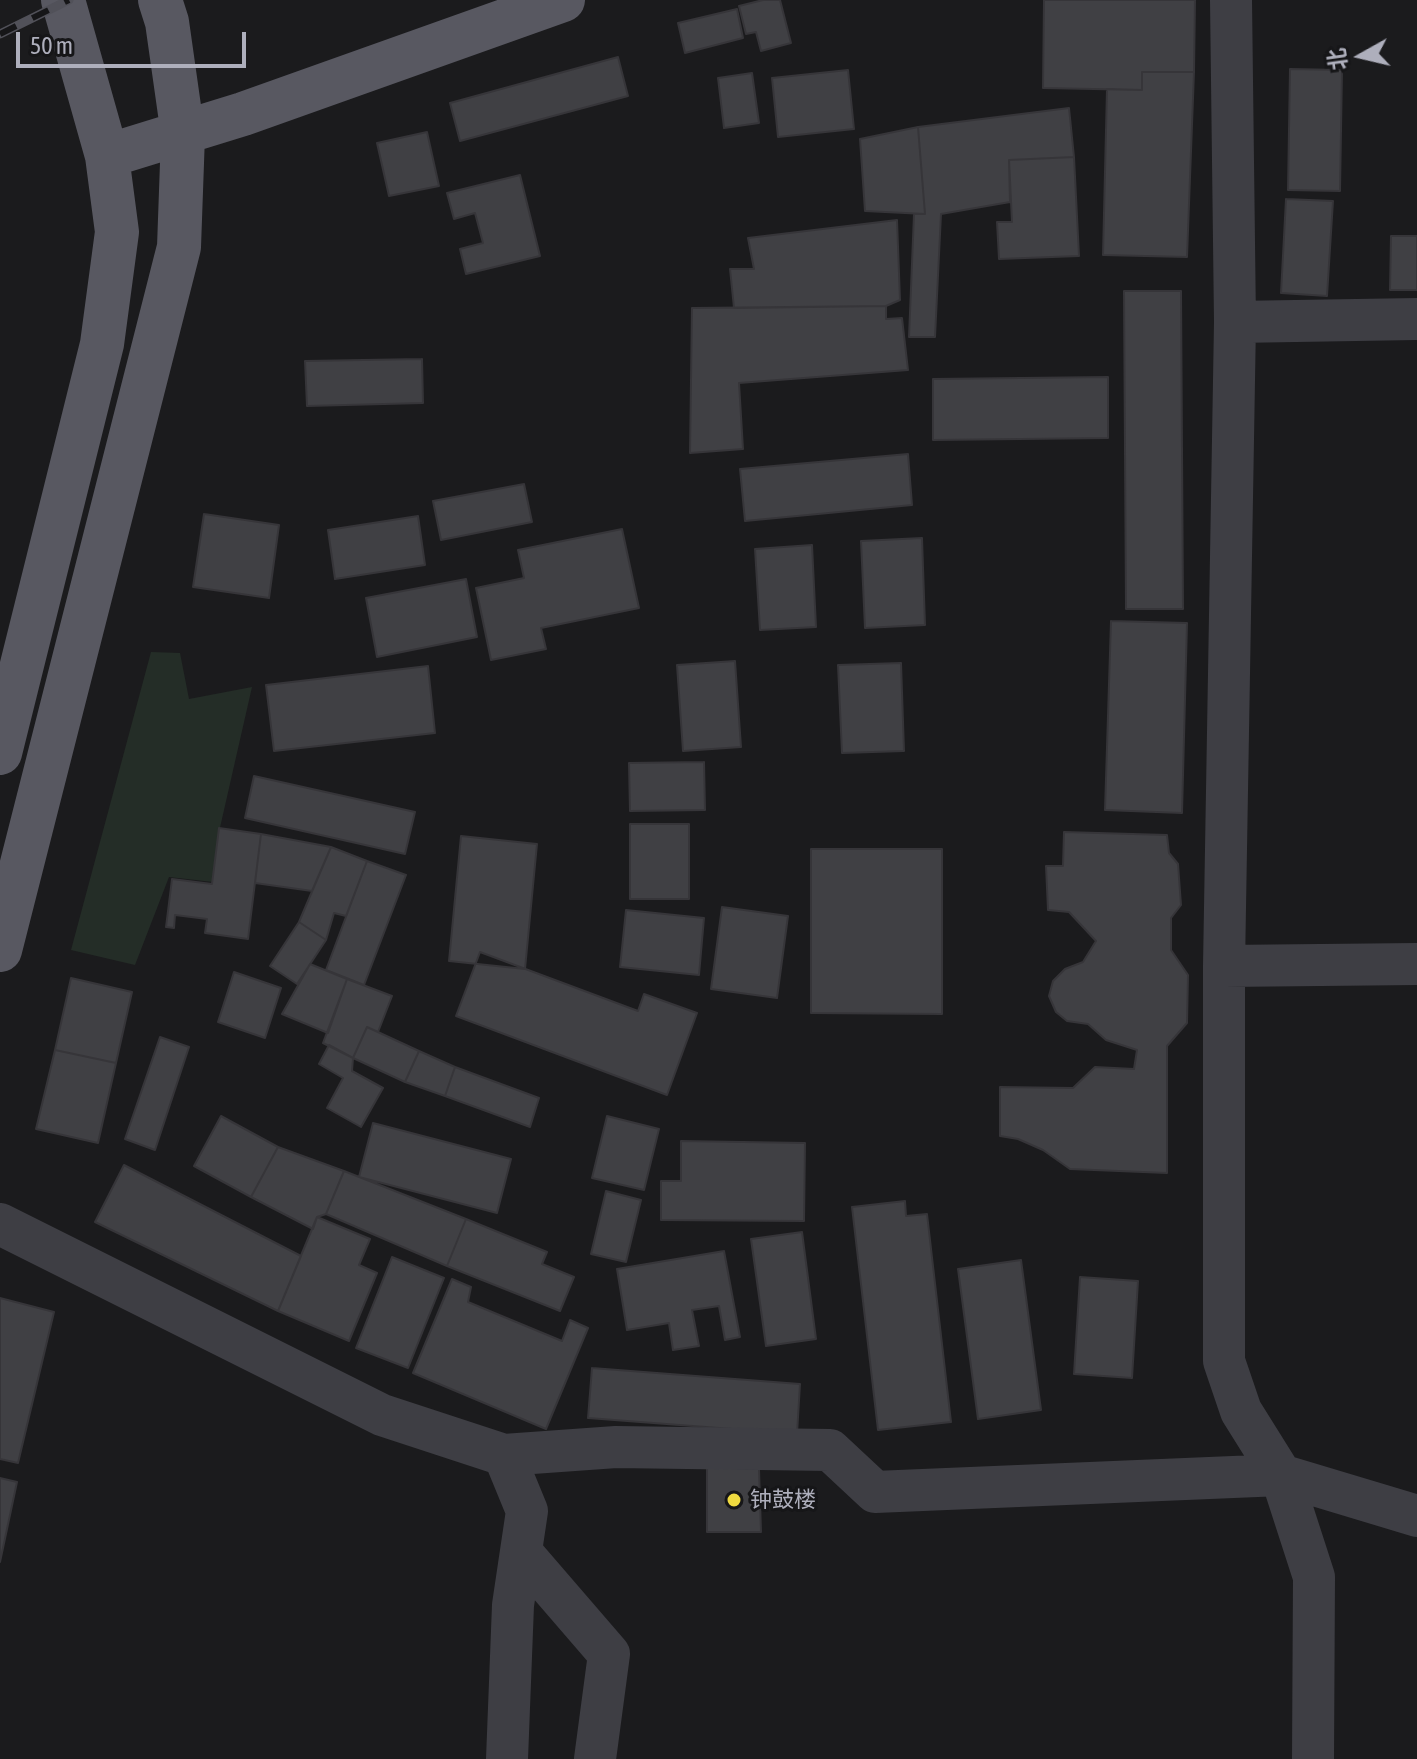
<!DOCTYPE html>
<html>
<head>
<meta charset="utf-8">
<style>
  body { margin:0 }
  #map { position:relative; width:1417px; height:1759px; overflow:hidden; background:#1b1b1d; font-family:"Asap Condensed","Noto Sans SC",sans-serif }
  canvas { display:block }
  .north { position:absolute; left:1321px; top:16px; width:80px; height:80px; -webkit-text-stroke:6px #161618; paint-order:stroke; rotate:262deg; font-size:22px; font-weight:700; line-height:32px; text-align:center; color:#aeafbc }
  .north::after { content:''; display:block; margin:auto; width:28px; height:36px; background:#aeafbc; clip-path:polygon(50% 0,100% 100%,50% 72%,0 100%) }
  .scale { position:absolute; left:16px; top:32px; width:230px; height:36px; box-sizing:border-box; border:4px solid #aeafbc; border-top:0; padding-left:10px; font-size:24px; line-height:28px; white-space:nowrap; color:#aeafbc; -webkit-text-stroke:6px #161618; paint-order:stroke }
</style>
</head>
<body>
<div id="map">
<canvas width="1417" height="1759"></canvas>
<div class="north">北</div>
<div class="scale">50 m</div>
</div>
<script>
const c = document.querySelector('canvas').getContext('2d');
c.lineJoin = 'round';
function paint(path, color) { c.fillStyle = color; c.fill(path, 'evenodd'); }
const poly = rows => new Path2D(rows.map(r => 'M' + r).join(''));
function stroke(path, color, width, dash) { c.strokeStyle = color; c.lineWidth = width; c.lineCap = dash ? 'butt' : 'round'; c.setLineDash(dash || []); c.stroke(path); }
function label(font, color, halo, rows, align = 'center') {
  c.font = font + ' "Asap Condensed","Noto Sans SC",sans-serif'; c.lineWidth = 6; c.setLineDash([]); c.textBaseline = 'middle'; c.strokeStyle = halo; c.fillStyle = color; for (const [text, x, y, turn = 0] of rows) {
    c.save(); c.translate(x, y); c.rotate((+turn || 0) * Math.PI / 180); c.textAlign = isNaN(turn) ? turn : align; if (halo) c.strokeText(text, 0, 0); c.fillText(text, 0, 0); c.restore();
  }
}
const green = poly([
  [151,652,180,653,189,699,252,687,219,832,213,882,169,877,135,965,71,950]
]);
const building = poly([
  [763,0,780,0,791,43,761,51,756,32,746,34,739,6,763,0],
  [1044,0,1195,0,1194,72,1142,72,1142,90,1043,88,1044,0],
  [737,9,743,38,685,53,678,23,737,9],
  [618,57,628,96,460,141,450,103,618,57],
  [1290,69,1342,70,1340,191,1288,190,1290,69],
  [848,70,854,129,778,137,772,78,848,70],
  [1142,72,1194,72,1187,257,1103,255,1107,89,1142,90,1142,72],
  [752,73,759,123,724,128,718,78,752,73],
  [1069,108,1074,157,1009,160,1010,202,941,214,935,337,909,337,914,214,925,214,918,127,1069,108],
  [918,127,925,214,865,211,860,139,918,127],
  [427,132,439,186,389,196,377,143,427,132],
  [1074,157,1079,256,999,259,997,222,1012,222,1009,160,1074,157],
  [520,175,540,256,466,274,460,249,483,243,475,213,454,219,447,193,520,175],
  [1286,199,1333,201,1327,296,1281,293,1286,199],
  [897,220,900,300,886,306,734,308,730,269,754,269,748,238,897,220],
  [1391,236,1417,236,1417,290,1390,290,1391,236],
  [1124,291,1181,291,1183,609,1126,609,1124,291],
  [886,306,886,319,902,318,908,370,739,383,743,449,690,453,692,308,886,306],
  [422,359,423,403,307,406,305,361,422,359],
  [1108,377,1108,438,933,440,933,379,1108,377],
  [908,454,912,505,745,521,740,469,908,454],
  [524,484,532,522,441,540,433,501,524,484],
  [204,514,279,525,269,598,193,587,204,514],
  [418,516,425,565,335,579,328,530,418,516],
  [622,529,639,608,541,628,546,649,491,660,476,588,524,578,518,550,622,529],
  [922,538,925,625,865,628,861,541,922,538],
  [812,545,816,627,760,630,755,549,812,545],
  [466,579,477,637,377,657,366,598,466,579],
  [1111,621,1187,623,1182,813,1105,810,1111,621],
  [735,661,741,747,683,751,677,665,735,661],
  [901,663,904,751,842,753,838,665,901,663],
  [428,666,435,733,274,751,266,685,428,666],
  [704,762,705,810,630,811,629,763,704,762],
  [254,776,415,812,405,854,245,818,254,776],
  [630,824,689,824,689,899,630,899,630,824],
  [219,828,261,834,248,939,205,933,207,919,175,915,174,928,166,927,172,879,212,884,219,828],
  [1064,832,1167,835,1169,853,1178,864,1181,905,1171,918,1171,950,1188,975,1187,1023,1167,1046,1167,1173,1070,1169,1043,1150,1018,1139,1000,1136,1000,1087,1073,1088,1095,1067,1134,1069,1137,1050,1106,1040,1088,1024,1067,1021,1056,1012,1049,996,1053,981,1065,969,1083,962,1096,941,1069,912,1048,910,1046,866,1063,866,1064,832],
  [261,834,331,847,312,891,255,883,261,834],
  [461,836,537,844,525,969,449,961,461,836],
  [331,847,367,861,346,916,334,913,326,940,299,922,331,847],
  [811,849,942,849,942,1014,811,1013,811,849],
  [367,861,406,875,364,985,326,970,367,861],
  [722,907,788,916,777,998,711,989,722,907],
  [626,910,704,918,699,975,620,967,626,910],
  [299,922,326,940,297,984,270,966,299,922],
  [480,952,638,1011,644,994,697,1013,667,1095,456,1016,480,952],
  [310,964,347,979,328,1033,282,1014,310,964],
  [234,972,281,988,265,1038,218,1022,234,972],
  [71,978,132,992,116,1063,55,1050,71,978],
  [347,979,392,996,378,1032,367,1027,353,1058,323,1043,347,979],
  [367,1027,419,1051,405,1082,353,1058,367,1027],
  [160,1037,189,1047,155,1150,125,1139,160,1037],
  [329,1045,353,1058,352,1071,383,1088,361,1127,327,1108,343,1078,319,1064,329,1045],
  [55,1050,116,1063,98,1143,36,1129,55,1050],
  [419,1051,455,1067,445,1096,405,1082,419,1051],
  [455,1067,539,1098,530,1127,445,1096,455,1067],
  [221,1116,278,1147,251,1197,194,1166,221,1116],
  [607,1116,659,1129,644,1190,592,1178,607,1116],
  [373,1123,511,1159,497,1213,359,1177,373,1123],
  [681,1141,805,1143,804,1221,661,1220,661,1181,681,1181,681,1141],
  [278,1147,344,1171,326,1214,317,1217,313,1229,251,1197,278,1147],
  [124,1165,301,1256,278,1311,95,1222,124,1165],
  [344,1171,466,1219,447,1266,326,1214,344,1171],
  [606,1191,641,1200,626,1262,591,1254,606,1191],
  [905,1201,906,1216,927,1214,951,1422,878,1430,852,1207,905,1201],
  [317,1217,370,1239,359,1265,377,1273,349,1341,278,1311,317,1217],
  [466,1219,547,1252,542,1264,574,1277,560,1311,447,1266,466,1219],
  [802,1232,816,1339,766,1346,751,1239,802,1232],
  [724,1251,740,1337,725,1340,719,1306,692,1310,699,1346,673,1350,669,1323,627,1330,617,1269,724,1251],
  [392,1257,444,1278,408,1368,356,1348,392,1257],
  [1021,1260,1041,1410,978,1419,958,1269,1021,1260],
  [1080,1277,1138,1281,1132,1378,1074,1374,1080,1277],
  [452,1279,471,1287,468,1302,562,1341,570,1320,588,1328,546,1429,413,1373,452,1279],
  [0,1298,54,1312,18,1463,0,1459,0,1298],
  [592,1368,800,1384,797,1434,588,1418,592,1368],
  [707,1467,759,1469,761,1532,707,1532,707,1467],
  [0,1478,17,1482,0,1562,0,1478]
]);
const minor = poly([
  [1231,0,1235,322,1224,966,1224,1361,1241,1411,1281,1475,1314,1577,1313,1759],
  [1235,322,1417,319],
  [1224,966,1417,964],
  [0,1224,382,1415,504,1455,616,1447,830,1450,875,1492,1281,1475,1417,1516],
  [504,1455,527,1511,513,1605,507,1759],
  [521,1552,609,1654,595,1759]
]);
const major = poly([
  [107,156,243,114,563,0],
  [0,753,102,344,117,232,107,156,63,0],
  [0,950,179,247,183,135,167,22,160,0]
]);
const rail = poly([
  [0,34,69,0]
]);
const markers = [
  [734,1500,8,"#efda40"]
];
const poiNames = [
  ["钟鼓楼",750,1500]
];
paint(green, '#242d27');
paint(building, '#404044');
stroke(building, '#363539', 2);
stroke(minor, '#3e3e44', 42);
stroke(major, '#585861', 44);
stroke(rail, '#515159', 9);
stroke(rail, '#161618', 6, [18]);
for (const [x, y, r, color] of markers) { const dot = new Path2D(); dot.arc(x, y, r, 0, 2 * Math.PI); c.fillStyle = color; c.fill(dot); stroke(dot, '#161618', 3); }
label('22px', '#aeafbc', '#161618', poiNames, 'left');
</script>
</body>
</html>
